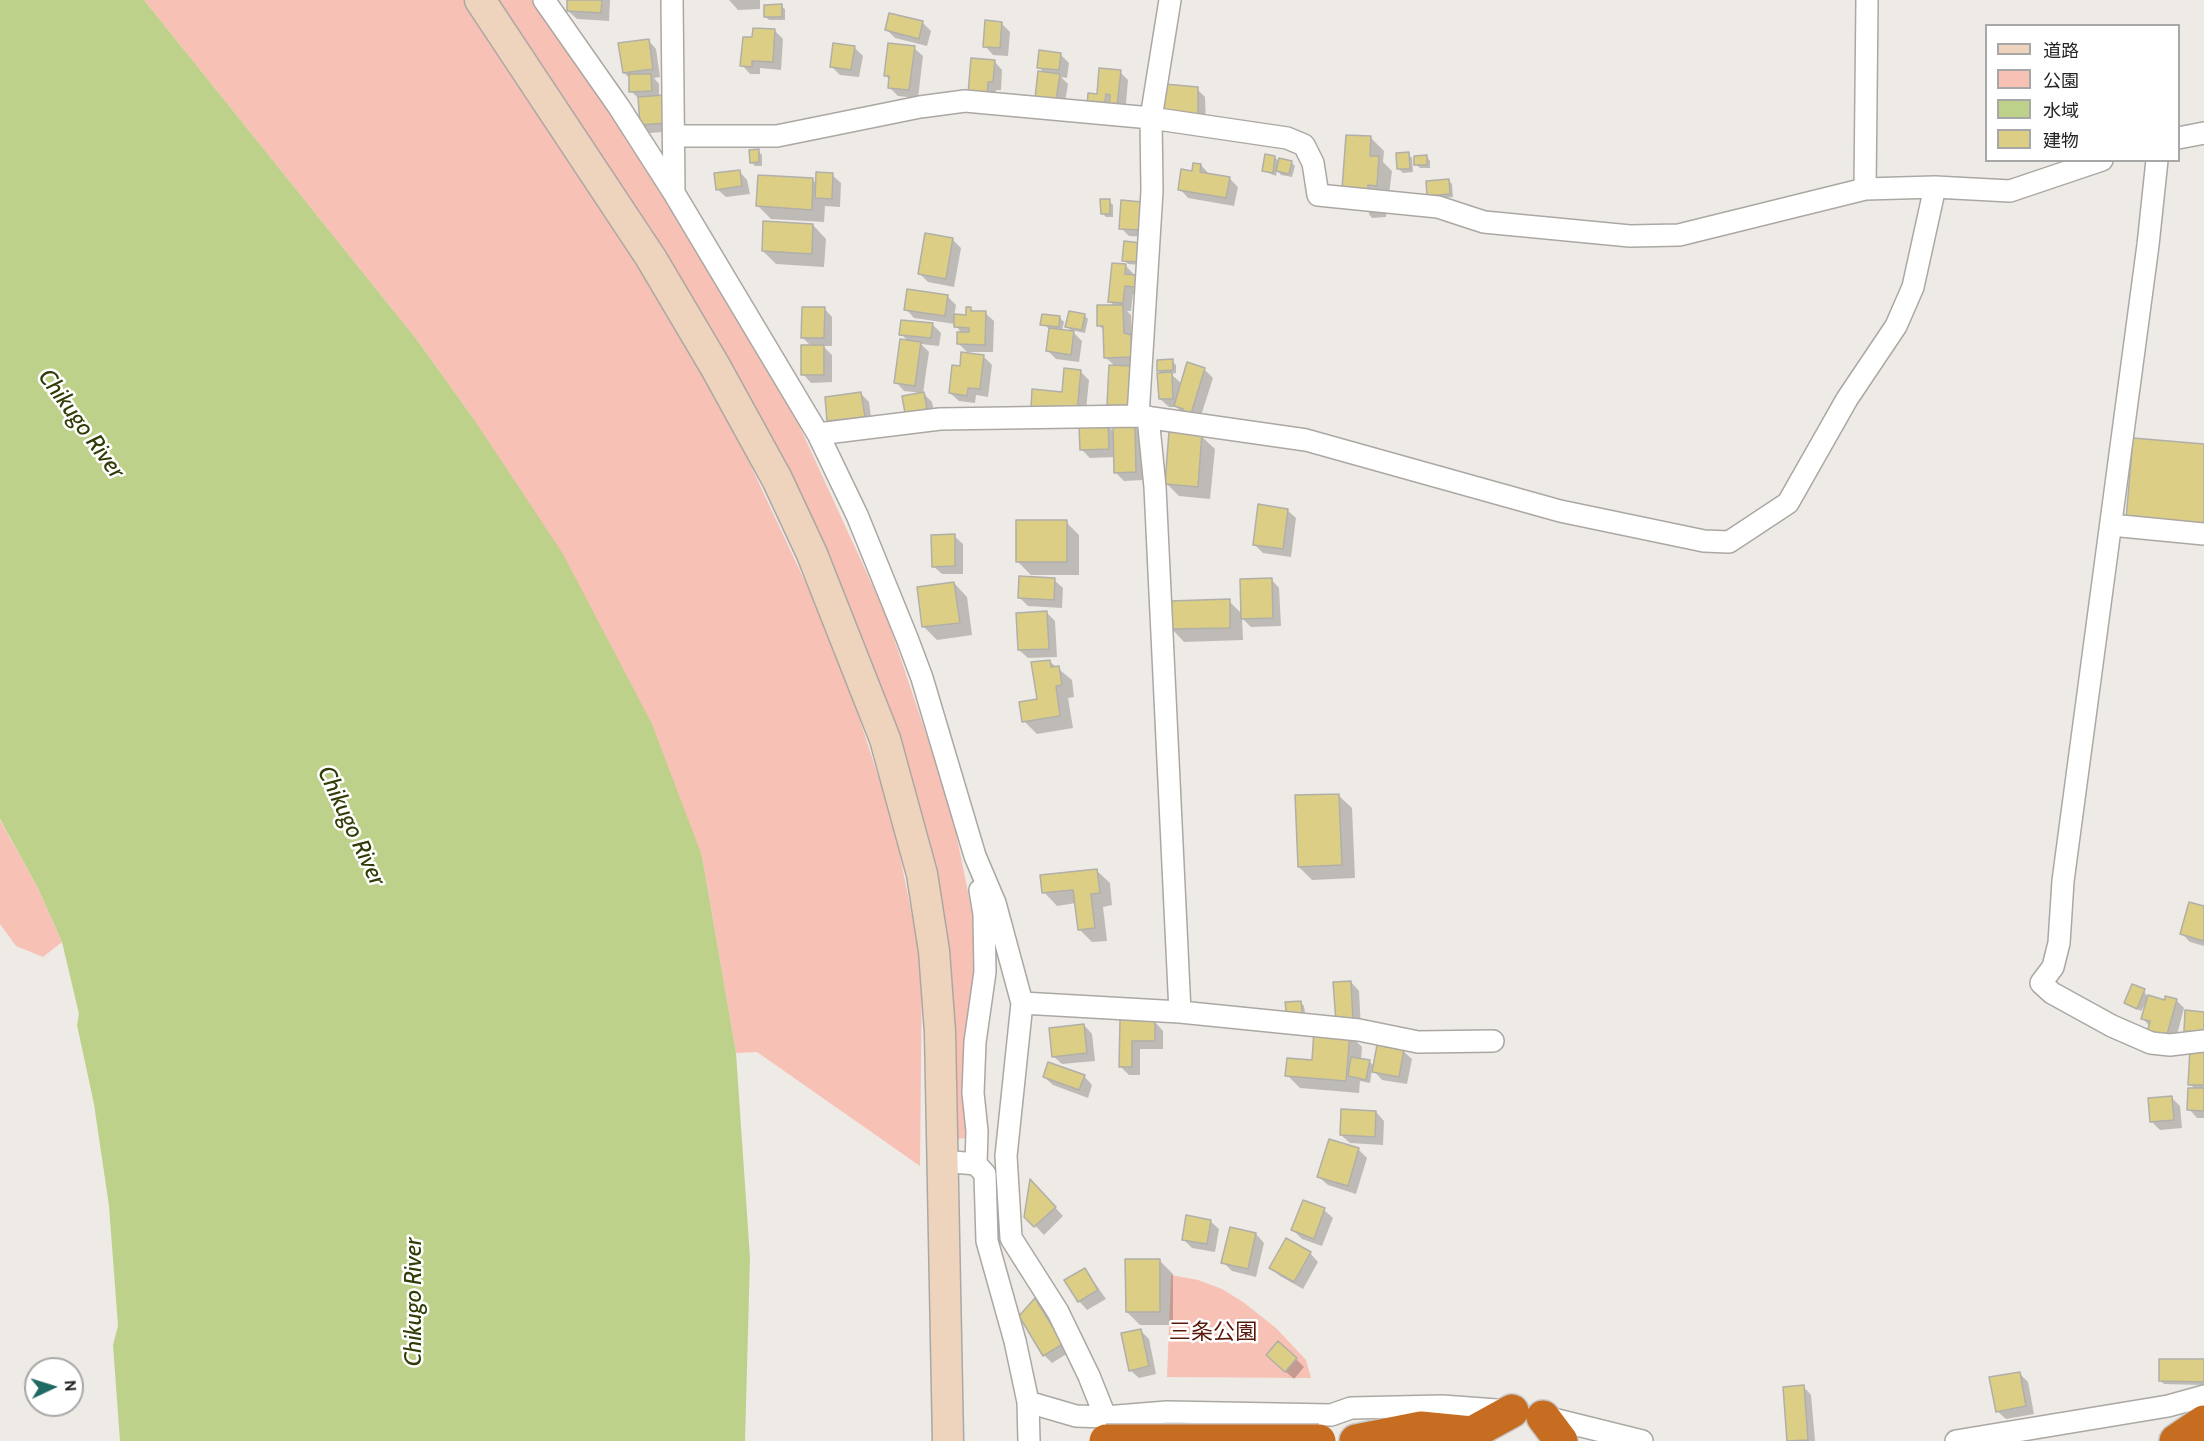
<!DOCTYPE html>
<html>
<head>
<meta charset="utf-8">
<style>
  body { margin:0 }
  #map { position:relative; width:2204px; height:1441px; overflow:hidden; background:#eeeae5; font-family:Cabin,"Noto Sans JP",sans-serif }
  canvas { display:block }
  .legend { position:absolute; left:1985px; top:24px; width:195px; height:138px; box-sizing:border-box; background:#fff; border:2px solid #a8a7a7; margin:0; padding:8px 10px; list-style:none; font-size:18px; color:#262423 }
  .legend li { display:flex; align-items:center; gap:12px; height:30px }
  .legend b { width:30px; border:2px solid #a8a7a7 }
  .north { position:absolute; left:24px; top:1357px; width:60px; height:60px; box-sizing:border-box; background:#fff; border:2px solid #a8a7a7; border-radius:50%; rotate:86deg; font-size:16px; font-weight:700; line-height:24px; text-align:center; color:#262423 }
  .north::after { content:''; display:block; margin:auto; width:21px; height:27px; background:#1e6962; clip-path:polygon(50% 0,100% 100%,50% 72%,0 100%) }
</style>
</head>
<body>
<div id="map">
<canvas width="2204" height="1441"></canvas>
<ul class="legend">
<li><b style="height:8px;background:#eed3bd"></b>道路</li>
<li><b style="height:16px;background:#f7c1b5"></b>公園</li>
<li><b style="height:16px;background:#bed18a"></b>水域</li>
<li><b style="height:16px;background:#dcce85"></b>建物</li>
</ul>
<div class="north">N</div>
</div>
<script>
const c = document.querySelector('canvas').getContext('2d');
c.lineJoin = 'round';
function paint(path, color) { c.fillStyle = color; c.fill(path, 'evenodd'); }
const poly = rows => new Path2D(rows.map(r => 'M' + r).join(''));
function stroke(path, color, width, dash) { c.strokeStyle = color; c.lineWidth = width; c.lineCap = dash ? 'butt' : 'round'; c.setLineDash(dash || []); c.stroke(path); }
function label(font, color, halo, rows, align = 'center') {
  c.font = font + ' Cabin,"Noto Sans JP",sans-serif'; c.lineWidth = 5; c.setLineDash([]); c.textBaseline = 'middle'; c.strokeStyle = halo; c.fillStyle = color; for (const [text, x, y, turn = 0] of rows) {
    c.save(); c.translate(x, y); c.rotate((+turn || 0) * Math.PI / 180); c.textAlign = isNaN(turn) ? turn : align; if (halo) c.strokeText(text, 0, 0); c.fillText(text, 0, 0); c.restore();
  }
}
const green = poly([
  [144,0,470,0,707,372,837,650,894,825,922,967,920,1166,757,1052,736,1053,702,856,473,418,417,340],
  [494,0,535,0,595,81,765,351,886,615,951,808,978,942,963,1066,966,1138,955,1139,920,813,860,633,731,364],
  [0,820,38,888,62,942,43,957,16,946,0,924],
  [1171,1275,1198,1280,1222,1289,1243,1302,1276,1328,1306,1360,1311,1378,1167,1377]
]);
const water = poly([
  [0,0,144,0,417,340,473,418,563,554,652,724,702,856,736,1053,750,1258,745,1441,120,1441,113,1345,118,1326,109,1206,94,1104,77,1025,79,1014,62,942,38,888,0,819]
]);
const shadow = poly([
  [569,0,610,0,609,21,577,19,568,11],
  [729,0,760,0,760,9,738,10],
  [781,6,785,9,785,20,769,20,766,17],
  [922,22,931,31,927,46,895,38,887,30],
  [1001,23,1010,32,1008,56,993,55,985,46],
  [775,31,783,39,781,70,760,68,760,74,750,74,742,65,754,39],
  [648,40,656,49,660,77,654,78,659,84,659,97,674,131,650,133,641,124,639,99,631,91,631,79,624,73],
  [854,47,863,56,859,77,840,75,831,66],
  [914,48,923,56,918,98,898,96,889,87,890,80,885,75],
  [1060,54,1069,63,1067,78,1061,77,1068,84,1064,109,1045,106,1045,74,1039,67],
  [994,61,1002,70,1001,90,996,90,995,104,978,102],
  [1120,72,1128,80,1125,115,1112,116,1099,95],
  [1166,85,1197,89,1205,97,1206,124],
  [1371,138,1384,151,1383,162,1392,171,1386,217,1372,218,1369,214,1368,202,1344,188],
  [758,151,762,155,762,166,755,166,751,162],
  [1408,154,1412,158,1413,172,1403,173,1399,169],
  [1275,157,1279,162,1291,162,1295,166,1292,177,1281,175,1277,170,1276,176,1264,171],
  [1427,157,1430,161,1430,168,1420,168,1416,164],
  [1201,165,1209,174,1229,178,1238,187,1234,206,1188,198,1180,189],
  [739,171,747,180,750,194,726,197,717,189],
  [832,175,841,183,840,207,825,206,824,222,771,219,758,206,813,180,817,184],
  [1448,180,1452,184,1453,197,1433,199,1429,195],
  [1109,201,1113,205,1113,217,1106,217,1102,213],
  [1141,203,1148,237,1129,236,1121,228],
  [813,225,826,239,824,267,776,264,763,251],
  [952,239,961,248,954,287,928,282,920,274],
  [1144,248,1142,265,1128,264,1124,260],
  [1125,265,1144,285,1143,295,1133,294,1131,311,1127,311,1131,315,1132,338,1139,345,1139,365,1130,365,1141,376,1139,414,1117,413,1109,405,1115,366,1105,357,1105,332,1099,325,1115,307,1110,301],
  [947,296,956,305,954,316,967,316,970,308,975,313,985,313,994,321,993,352,967,352,958,343,962,334,955,324,914,318,906,309],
  [824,308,832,317,832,346,823,346,832,355,832,382,811,383,803,374,812,347,802,337],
  [1084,315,1088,319,1085,333,1071,330,1082,341,1079,362,1056,359,1048,351,1050,329,1042,324,1060,318,1064,322,1062,331,1073,333,1067,326],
  [932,324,941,333,939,346,921,344,929,352,923,393,932,402,935,417,906,412,922,393,904,391,896,382,908,341,901,334],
  [984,357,992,365,988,397,976,395,975,403,959,401,950,393,961,368],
  [1172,361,1176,365,1176,373,1171,374,1182,384,1204,369,1213,378,1199,422,1192,423,1177,407,1169,407,1160,399,1163,374,1158,370],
  [1080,371,1089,380,1085,420,1064,394],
  [861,394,869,402,872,425,837,429,829,421],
  [1107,425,1114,432,1134,426,1143,434,1143,480,1124,481,1115,472,1115,457,1090,458,1082,450],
  [1201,436,1215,449,1210,499,1179,496,1166,483],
  [1287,510,1296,518,1291,557,1263,553,1254,544],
  [1066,522,1079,535,1079,575,1031,575,1018,562],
  [954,536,963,544,963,574,942,574,933,566],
  [1271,579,1279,588,1281,626,1251,627,1242,618,1243,640,1184,642,1171,628,1229,601,1242,614],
  [1054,580,1063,588,1062,608,1028,606,1020,598],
  [954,583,967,597,972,635,937,640,924,627],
  [1047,613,1055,621,1057,657,1028,658,1019,650],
  [1049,661,1072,680,1074,697,1068,698,1073,728,1037,734,1024,721,1039,700],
  [1338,795,1352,808,1355,878,1312,880,1299,867],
  [1096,870,1110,883,1112,905,1103,907,1107,941,1092,942,1079,929,1076,903,1057,906,1044,892],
  [2204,908,2204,946,2190,942,2182,934],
  [1351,982,1359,991,1361,1029,1346,1030],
  [2144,991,2147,996,2166,1002,2176,1000,2184,1008,2173,1050,2143,1019,2148,1000,2141,1011,2125,1003],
  [1300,1002,1304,1006,1306,1020,1292,1021],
  [1121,1022,1155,1022,1163,1031,1163,1049,1140,1049,1140,1075,1129,1075,1120,1066],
  [1084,1025,1092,1034,1095,1061,1062,1064,1053,1056],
  [1349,1034,1362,1047,1361,1060,1369,1061,1375,1067,1403,1051,1412,1059,1407,1084,1382,1080,1372,1069,1370,1083,1360,1081,1359,1093,1300,1088,1287,1075,1313,1061],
  [2204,1051,2204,1118,2197,1118,2189,1109,2195,1089,2190,1084],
  [1084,1076,1092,1085,1088,1098,1053,1085,1044,1077],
  [2171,1097,2180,1106,2182,1128,2160,1130,2151,1121],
  [1376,1112,1384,1121,1383,1145,1350,1143,1341,1135],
  [1358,1149,1367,1158,1356,1194,1328,1185,1319,1177],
  [1039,1190,1063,1216,1044,1235,1026,1216],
  [1324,1210,1333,1218,1322,1246,1302,1239,1293,1230],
  [1210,1221,1219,1229,1215,1252,1192,1248,1183,1239],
  [1256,1234,1264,1243,1256,1277,1232,1271,1223,1262],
  [1310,1253,1318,1262,1303,1289,1280,1276,1271,1268],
  [1159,1260,1173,1274,1173,1325,1140,1325,1127,1312],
  [1085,1269,1106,1299,1087,1310,1079,1301],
  [1035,1300,1044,1308,1070,1352,1052,1363,1044,1355],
  [1140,1330,1149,1339,1156,1374,1139,1378,1130,1370],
  [1296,1359,1304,1367,1294,1379,1276,1363],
  [2204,1361,2204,1385,2164,1384,2161,1381],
  [2019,1373,2028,1382,2034,1414,2006,1419,1997,1411],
  [1803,1386,1811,1395,1815,1441,1789,1441]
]);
const building = poly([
  [567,0,602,0,601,13,567,11,567,0],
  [782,4,782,17,764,17,764,5,782,4],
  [889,13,923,21,919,39,885,30,889,13],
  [985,20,1002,22,1000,48,983,47,985,20],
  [753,28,775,29,773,62,752,61,752,67,740,66,743,37,752,37,753,28],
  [649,39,653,69,623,73,618,43,649,39],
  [833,43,855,46,851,70,830,67,833,43],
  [888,43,915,46,909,90,888,88,889,76,884,76,888,43],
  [1039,50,1061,53,1059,70,1037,68,1039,50],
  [971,58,995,60,993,82,988,82,987,96,968,94,971,58],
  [1099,68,1121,70,1117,107,1109,107,1110,95,1106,94,1104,108,1087,106,1088,93,1097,94,1099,68],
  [1038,71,1060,74,1056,101,1035,98,1038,71],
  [629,74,651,74,652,91,629,92,629,74],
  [1165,84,1198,87,1198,116,1162,112,1165,84],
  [664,95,667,123,640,125,638,97,664,95],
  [1346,135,1371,136,1370,156,1379,156,1377,186,1368,185,1368,191,1342,189,1346,135],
  [759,149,759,162,750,163,749,150,759,149],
  [1409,152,1410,169,1397,169,1396,153,1409,152],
  [1265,154,1275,156,1273,173,1262,171,1265,154],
  [1427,155,1427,165,1414,165,1414,156,1427,155],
  [1279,158,1292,161,1289,174,1276,171,1279,158],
  [1193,163,1201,164,1200,172,1230,177,1226,198,1178,190,1181,169,1192,171,1193,163],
  [740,170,742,186,716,190,714,173,740,170],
  [816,172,833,173,832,199,815,198,816,172],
  [758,175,813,178,812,210,756,206,758,175],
  [1449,179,1450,194,1427,196,1426,181,1449,179],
  [1100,199,1110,199,1110,214,1101,214,1100,199],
  [1121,200,1142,202,1140,230,1119,229,1121,200],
  [763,221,813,224,812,254,762,251,763,221],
  [925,233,953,238,946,279,918,274,925,233],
  [1124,241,1141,243,1139,262,1122,261,1124,241],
  [1112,263,1126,264,1125,274,1136,275,1135,287,1125,286,1123,303,1108,302,1112,263],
  [907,289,948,295,945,316,904,310,907,289],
  [1097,305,1123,305,1124,333,1131,335,1132,357,1104,358,1103,326,1097,326,1097,305],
  [802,307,825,307,824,338,801,338,802,307],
  [966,307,971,307,971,311,986,311,985,345,957,344,957,332,969,332,969,328,954,327,954,314,966,315,966,307],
  [1069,311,1085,314,1082,330,1065,327,1069,311],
  [1042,314,1060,316,1059,327,1040,325,1042,314],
  [901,320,933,323,931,338,899,335,901,320],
  [1049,328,1074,331,1071,355,1046,351,1049,328],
  [900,339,921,342,915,386,894,383,900,339],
  [801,345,824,345,824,375,801,375,801,345],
  [961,352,984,355,980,389,968,388,967,396,949,393,952,365,960,366,961,352],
  [1173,359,1173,370,1157,371,1157,360,1173,359],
  [1187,362,1205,368,1191,414,1182,415,1183,409,1174,406,1187,362],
  [1109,365,1133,366,1131,406,1107,405,1109,365],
  [1064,368,1081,370,1077,412,1031,408,1032,389,1062,392,1064,368],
  [1172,372,1173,399,1159,399,1157,373,1172,372],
  [861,392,865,417,827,421,825,397,861,392],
  [924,392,927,409,905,413,902,396,924,392],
  [1108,423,1109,449,1080,450,1079,425,1108,423],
  [1135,424,1136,472,1114,473,1113,425,1135,424],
  [1169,431,1202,434,1198,487,1165,484,1169,431],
  [2133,438,2204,444,2204,526,2126,519,2133,438],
  [1258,504,1288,509,1283,549,1253,545,1258,504],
  [1016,520,1067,520,1067,562,1016,562,1016,520],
  [955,534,955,566,932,567,931,535,955,534],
  [1019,576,1055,578,1054,600,1018,598,1019,576],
  [1272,578,1273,618,1241,619,1240,579,1272,578],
  [954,582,960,623,922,627,917,587,954,582],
  [1230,599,1230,628,1169,629,1169,601,1230,599],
  [1047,611,1049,649,1018,650,1016,613,1047,611],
  [1050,660,1051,667,1059,666,1062,685,1056,686,1060,716,1022,722,1019,702,1037,699,1031,662,1050,660],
  [1339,794,1342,865,1298,867,1295,795,1339,794],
  [1097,869,1100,893,1091,894,1095,928,1078,930,1073,890,1042,893,1040,875,1097,869],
  [2189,902,2204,906,2204,941,2180,934,2189,902],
  [1351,981,1353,1021,1336,1022,1333,982,1351,981],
  [2132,984,2145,989,2137,1009,2124,1003,2132,984],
  [2148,995,2165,1000,2165,996,2177,999,2165,1042,2146,1037,2150,1021,2141,1019,2148,995],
  [1301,1001,1303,1017,1287,1018,1285,1002,1301,1001],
  [2185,1010,2204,1012,2204,1032,2184,1031,2185,1010],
  [1120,1020,1155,1021,1155,1041,1132,1041,1132,1067,1119,1067,1120,1020],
  [1084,1024,1087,1053,1052,1057,1049,1028,1084,1024],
  [1314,1030,1350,1033,1346,1081,1285,1076,1287,1058,1312,1060,1314,1030],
  [1377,1045,1404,1050,1399,1077,1372,1072,1377,1045],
  [2190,1049,2204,1050,2204,1085,2188,1085,2190,1049],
  [1351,1057,1370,1060,1366,1080,1348,1076,1351,1057],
  [1048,1062,1085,1075,1079,1090,1043,1077,1048,1062],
  [2188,1088,2204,1088,2204,1111,2187,1110,2188,1088],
  [2172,1096,2174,1120,2150,1122,2148,1098,2172,1096],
  [1341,1109,1376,1111,1375,1137,1340,1135,1341,1109],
  [1329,1139,1359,1148,1348,1186,1317,1177,1329,1139],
  [1030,1179,1056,1207,1034,1227,1024,1217,1030,1179],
  [1303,1200,1325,1208,1314,1239,1291,1230,1303,1200],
  [1186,1215,1211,1220,1207,1244,1182,1240,1186,1215],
  [1230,1227,1256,1233,1248,1269,1221,1263,1230,1227],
  [1286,1238,1311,1252,1294,1282,1269,1268,1286,1238],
  [1125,1259,1160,1259,1160,1312,1126,1312,1125,1259],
  [1085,1268,1098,1290,1078,1302,1064,1280,1085,1268],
  [1035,1298,1063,1344,1043,1356,1019,1316,1035,1298],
  [1141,1329,1149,1366,1129,1371,1121,1333,1141,1329],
  [1278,1341,1297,1358,1285,1372,1266,1355,1278,1341],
  [2159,1359,2204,1359,2204,1382,2159,1381,2159,1359],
  [2020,1372,2026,1406,1996,1412,1989,1377,2020,1372],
  [1804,1385,1808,1440,1787,1441,1783,1387,1804,1385]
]);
const street = poly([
  [544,0,619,107,674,193,818,434,857,515,907,638,922,678,975,856,995,903,1022,1003,1006,1156,1011,1238,1058,1312,1089,1376,1115,1441],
  [672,0,674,193],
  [674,136,777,136,920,107,965,101,1151,118,1287,138,1304,145,1313,163,1318,195,1438,207,1484,222,1630,236,1679,235,1865,189,1935,187,2010,191,2102,160],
  [2178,138,2204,133],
  [2157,160,2148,245,2063,881,2059,943,2053,967,2041,983,2052,993,2112,1026,2151,1043,2170,1045,2204,1041],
  [1865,189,1867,0],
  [1138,416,1152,191,1151,118,1170,0],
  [1148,417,1155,487,1180,1012],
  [818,434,940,419,1138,416,1306,440,1560,511,1704,541,1729,542,1788,503,1847,399,1896,326,1913,287,1935,187],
  [2111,525,2204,534],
  [1022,1003,1180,1012,1359,1030,1418,1042,1493,1041],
  [942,1161,976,1164,985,1174,987,1241,1015,1341,1028,1402,1029,1441],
  [976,1164,977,1131,973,1093,975,1042,985,972,984,914,980,890],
  [1028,1402,1076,1416,1105,1417,1167,1412,1331,1415,1351,1408,1442,1406,1510,1411],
  [1541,1416,1642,1441],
  [1956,1441,2168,1406,2204,1396]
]);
const secondary = poly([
  [480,0,651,258,716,368,777,479,812,554,885,739,922,874,934,951,940,1032,948,1441]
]);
const highway = poly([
  [1543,1417,1561,1441],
  [1356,1441,1421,1428,1472,1433,1512,1411],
  [2176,1441,2204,1422]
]);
const highwayBridge = poly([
  [1106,1441,1319,1441]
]);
const parkNames = [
  ["三条公園",1213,1333]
];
const waterNames = [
  ["Chikugo River",81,424,54],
  ["Chikugo River",351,826,65],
  ["Chikugo River",414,1302,-90]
];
paint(green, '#f7c1b5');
paint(water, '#bed18a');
paint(shadow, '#0003');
paint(building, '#dcce85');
stroke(building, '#b0afa9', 1.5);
stroke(street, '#aba8a4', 24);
stroke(secondary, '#aba8a4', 33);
stroke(highway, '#c7c6c6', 36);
stroke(street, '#fff', 21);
stroke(secondary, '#eed3bd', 30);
stroke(highway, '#c76d22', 33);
stroke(highwayBridge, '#c7c6c6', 36, []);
stroke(highwayBridge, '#c76d22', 33);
label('22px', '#5a180b', '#fff', parkNames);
label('italic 24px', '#313b05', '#fff', waterNames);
</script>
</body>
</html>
